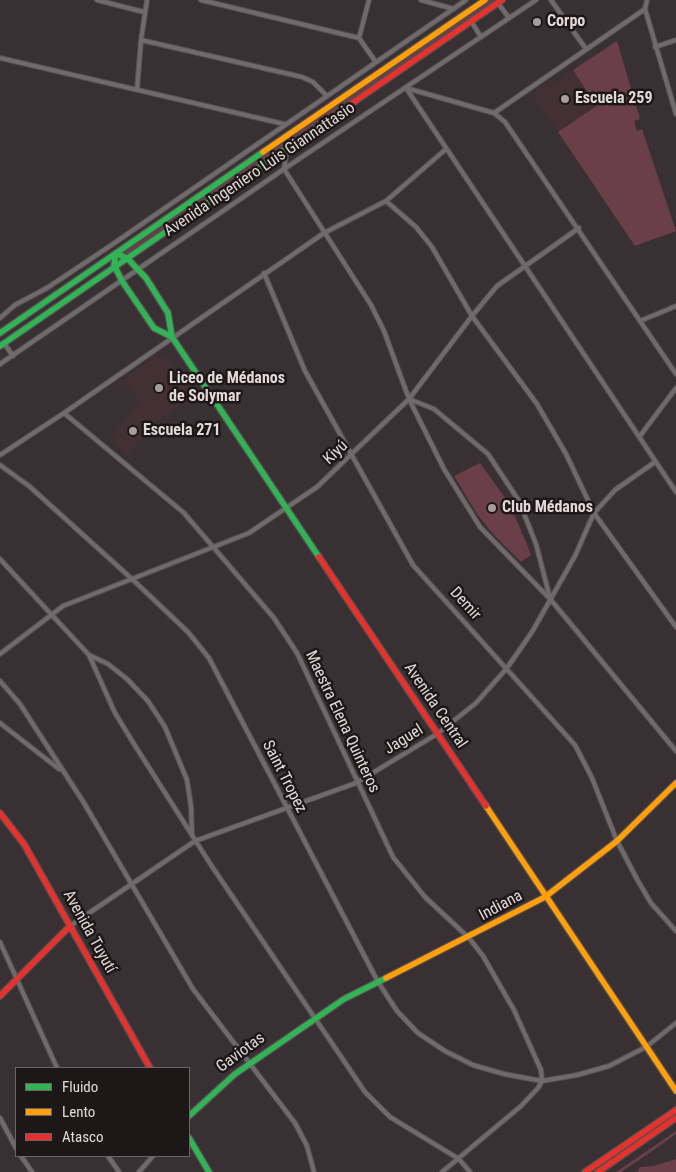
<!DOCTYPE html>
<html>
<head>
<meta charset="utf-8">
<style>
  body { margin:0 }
  #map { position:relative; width:676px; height:1172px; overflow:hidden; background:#383032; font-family:"Roboto Condensed",sans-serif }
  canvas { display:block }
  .legend { position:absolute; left:15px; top:1067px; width:175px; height:90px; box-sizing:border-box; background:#1e1718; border:1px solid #6c6466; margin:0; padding:6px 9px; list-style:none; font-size:15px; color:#e2d8da }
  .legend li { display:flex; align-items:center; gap:10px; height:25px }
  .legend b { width:25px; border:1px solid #6c6466 }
</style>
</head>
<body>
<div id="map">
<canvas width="676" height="1172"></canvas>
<ul class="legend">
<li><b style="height:6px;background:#30b455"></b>Fluido</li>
<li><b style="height:6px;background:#ff9f0a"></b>Lento</li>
<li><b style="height:6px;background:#e5322d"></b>Atasco</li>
</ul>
</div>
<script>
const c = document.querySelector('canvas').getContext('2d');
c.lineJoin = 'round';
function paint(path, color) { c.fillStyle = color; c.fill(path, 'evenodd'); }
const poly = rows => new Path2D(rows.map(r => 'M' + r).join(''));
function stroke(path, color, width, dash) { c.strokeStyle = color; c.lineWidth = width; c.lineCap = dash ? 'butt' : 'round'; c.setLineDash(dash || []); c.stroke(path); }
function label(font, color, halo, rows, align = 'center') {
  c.font = font + ' "Roboto Condensed",sans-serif'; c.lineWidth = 5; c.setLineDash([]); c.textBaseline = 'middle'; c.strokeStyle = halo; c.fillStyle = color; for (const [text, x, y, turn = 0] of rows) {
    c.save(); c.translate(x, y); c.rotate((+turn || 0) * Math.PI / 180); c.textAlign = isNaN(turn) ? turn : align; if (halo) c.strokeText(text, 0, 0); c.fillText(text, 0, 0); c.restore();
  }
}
const built = poly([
  [573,70,588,93,593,90,598,105,558,132,531,93,552,79,554,83],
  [155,357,169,359,194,396,156,422,127,455,110,440,139,401,122,380]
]);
const green = poly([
  [489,0,497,0,125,256,122,254],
  [617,41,640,119,634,121,637,131,642,129,676,231,635,246,558,132,598,105,593,90,588,93,573,70],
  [480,463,509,503,526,542,531,555,521,562,493,534,477,514,454,476],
  [676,1131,676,1134,651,1152,621,1172,616,1172],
  [676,1159,676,1172,637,1172,640,1167,654,1166]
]);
const street = poly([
  [97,0,144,12],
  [201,0,359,38,375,61],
  [421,0,454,9],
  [551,0,586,49],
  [498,3,509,18],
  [645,9,676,114],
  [471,21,481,37],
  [359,38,369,0],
  [141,40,302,77,313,82,326,95],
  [655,47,676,40],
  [0,58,284,124],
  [406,88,676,492],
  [406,88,494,113,505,122,676,374],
  [137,90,141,40,147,0],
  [494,113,645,9,647,0],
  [287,149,284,169,371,305,384,331,409,399,444,469,480,527,551,600,676,751],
  [386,201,416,227,432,247,472,316,537,404,566,454,594,513,676,627],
  [264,273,305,371,413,565,575,745,592,778,617,841,638,881,651,903,676,931],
  [0,318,15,305,47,288,113,244,466,0],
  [640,321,676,306],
  [4,343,13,356],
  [0,364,284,169,536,0],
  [409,399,434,409,488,454,519,501,536,544,550,598],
  [64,413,184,513,274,618,297,653,393,857,425,897,469,938,483,956,514,1010,541,1070,542,1081],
  [640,436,676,388],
  [0,455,64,413,324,233,386,201,446,149],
  [0,465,29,486,132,579,188,632,209,658,378,982,397,1011,418,1033,445,1051,473,1065,504,1074,542,1081,577,1075,609,1066,646,1047,676,1023],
  [0,559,89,655,115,713,134,744,211,865,365,1092,390,1117,459,1159,470,1172],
  [0,654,63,606,249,533,317,487,409,399,472,316,497,286,579,228],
  [89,655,108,664,127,679,148,701,165,727,187,780,191,806,192,834],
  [0,681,20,704,84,803,193,989,295,1123,307,1146,314,1172],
  [0,723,59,769],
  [70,926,195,841,356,783,437,734,476,703,507,668,532,632,575,556,594,513,615,490,655,462],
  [0,942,57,1068],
  [0,1118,16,1148],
  [21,1156,32,1172],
  [108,1156,119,1172],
  [139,1172,153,1156],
  [442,1172,521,1106,538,1088,542,1081]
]);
const fast = poly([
  [0,333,263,152],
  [172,337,154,328,122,281,114,265,116,253,128,259,146,278,168,313,172,337,319,557],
  [0,346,332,117],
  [189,1116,235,1074,344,999,386,978],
  [189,1138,209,1172]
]);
const slow = poly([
  [263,152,485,0],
  [486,806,676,1091],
  [386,978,545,897,617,841,676,783]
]);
const jam = poly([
  [332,117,502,0],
  [319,557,486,806],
  [0,813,24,844,150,1068],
  [0,996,70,926],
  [585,1172,676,1110],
  [598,1172,676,1118]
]);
const markers = [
  [537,22,5,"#a69d9f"],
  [565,99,5,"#a69d9f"],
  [159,388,5,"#a69d9f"],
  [133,431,5,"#a69d9f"],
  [492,508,5,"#a69d9f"]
];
const poiNames = [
  ["Corpo",547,22],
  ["Escuela 259",575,99],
  ["Liceo de Médanos",169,379],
  ["de Solymar",169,397],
  ["Escuela 271",143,431],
  ["Club Médanos",502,508]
];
const streetNames = [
  ["Avenida Ingeniero Luis Giannattasio",260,170,-34],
  ["Kiyú",336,453,-43],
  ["Demir",465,604,48],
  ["Avenida Central",435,706,56],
  ["Maestra Elena Quinteros",342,722,65],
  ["Jaguel",404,740,-32],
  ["Saint Tropez",284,777,63],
  ["Indiana",501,906,-28],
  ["Avenida Tuyutí",89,932,61],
  ["Gaviotas",241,1053,-36]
];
paint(built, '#433034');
paint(green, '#6b3f49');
stroke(street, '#564e50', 6);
stroke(fast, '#564e50', 8);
stroke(slow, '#564e50', 8);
stroke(jam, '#564e50', 8);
stroke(street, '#6f6a6b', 4);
stroke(fast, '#30b455', 5.5);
stroke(slow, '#ff9f0a', 5.5);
stroke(jam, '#e5322d', 5.5);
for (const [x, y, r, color] of markers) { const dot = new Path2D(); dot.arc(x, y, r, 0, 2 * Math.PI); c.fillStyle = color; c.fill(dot); stroke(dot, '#1e1718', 2); }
label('bold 16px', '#e2d8da', '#1e1718', poiNames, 'left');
label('16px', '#e2d8da', '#1e1718', streetNames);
</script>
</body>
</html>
